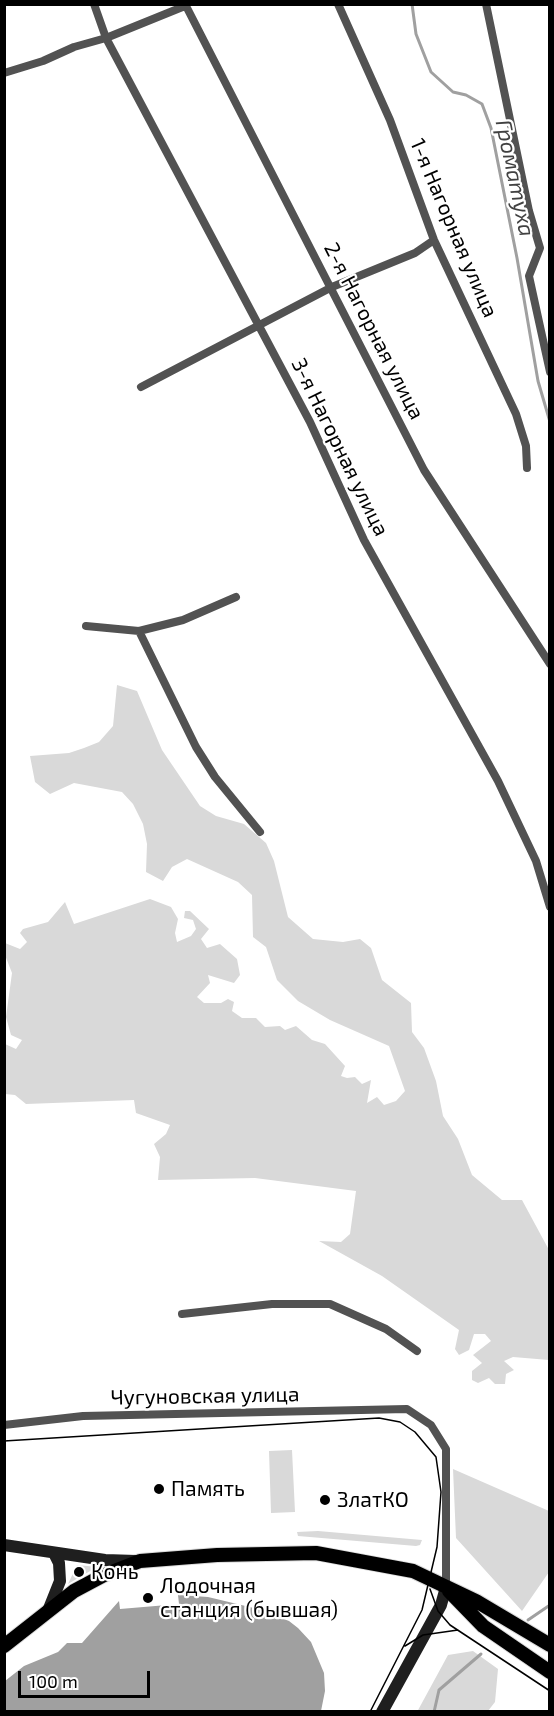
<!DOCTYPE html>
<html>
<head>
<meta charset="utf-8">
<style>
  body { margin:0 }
  #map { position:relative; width:554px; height:1716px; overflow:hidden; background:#fff; font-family:"Exo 2",sans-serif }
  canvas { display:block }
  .frame { position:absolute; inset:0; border:6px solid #000; pointer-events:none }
  .scale { position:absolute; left:18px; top:1671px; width:132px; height:27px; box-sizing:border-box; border:3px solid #000; border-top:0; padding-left:8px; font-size:18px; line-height:21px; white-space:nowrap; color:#000; -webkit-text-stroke:4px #fff; paint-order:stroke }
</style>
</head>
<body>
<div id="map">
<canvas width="554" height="1716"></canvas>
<div class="frame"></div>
<div class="scale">100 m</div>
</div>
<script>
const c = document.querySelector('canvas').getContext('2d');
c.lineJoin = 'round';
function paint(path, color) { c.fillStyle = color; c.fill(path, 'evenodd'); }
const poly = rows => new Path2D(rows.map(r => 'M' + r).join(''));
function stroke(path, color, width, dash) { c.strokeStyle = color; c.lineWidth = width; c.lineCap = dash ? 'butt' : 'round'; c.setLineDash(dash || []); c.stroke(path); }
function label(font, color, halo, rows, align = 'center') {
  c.font = font + ' "Exo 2",sans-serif'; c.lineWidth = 4.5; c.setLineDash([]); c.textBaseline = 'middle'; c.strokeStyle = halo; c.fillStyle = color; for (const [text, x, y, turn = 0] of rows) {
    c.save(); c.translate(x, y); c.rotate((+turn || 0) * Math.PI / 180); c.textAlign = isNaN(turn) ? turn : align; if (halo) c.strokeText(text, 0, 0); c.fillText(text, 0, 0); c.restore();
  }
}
const green = poly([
  [117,685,137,691,162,750,200,806,216,816,244,824,266,843,274,861,288,917,313,939,343,942,360,939,371,948,382,980,411,1003,412,1032,424,1048,436,1081,443,1116,458,1139,472,1175,502,1200,522,1200,549,1250,549,1360,513,1357,504,1361,514,1370,506,1374,505,1384,495,1384,489,1378,478,1383,472,1380,472,1371,482,1363,473,1355,491,1341,485,1334,474,1334,469,1350,459,1355,455,1349,459,1330,382,1276,319,1241,341,1242,350,1234,356,1191,255,1178,158,1180,160,1157,154,1144,166,1134,170,1125,136,1113,134,1100,26,1104,15,1095,5,1094,5,1044,16,1049,22,1040,11,1035,6,1017,12,973,5,955,5,943,20,949,27,942,20,933,23,929,48,922,65,902,74,924,150,899,171,907,178,919,175,933,177,942,191,936,196,929,193,920,184,918,185,911,190,911,209,929,201,939,207,948,220,944,237,959,240,975,234,983,208,975,210,983,197,997,204,1003,221,1003,228,999,234,1002,232,1011,242,1018,256,1018,265,1027,280,1026,285,1030,296,1026,312,1040,325,1044,345,1066,341,1076,347,1078,355,1077,362,1084,371,1080,367,1103,377,1097,384,1105,396,1101,405,1091,389,1046,330,1020,298,1001,277,980,266,947,253,937,252,895,238,882,187,859,172,867,163,881,146,872,147,844,143,824,133,804,122,792,74,783,50,794,35,782,30,756,69,753,84,748,99,742,113,726],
  [292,1450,295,1512,271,1513,269,1451],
  [453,1469,549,1511,549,1572,522,1611,456,1538],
  [318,1531,422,1540,420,1545,416,1546,298,1536,297,1532],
  [77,1565,97,1567,68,1584],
  [473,1651,498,1669,495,1702,488,1711,417,1712,448,1655]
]);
const water = poly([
  [178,1595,208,1597,258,1609,289,1621,298,1628,311,1642,324,1673,325,1691,321,1711,5,1711,5,1681,24,1666,58,1652,67,1643,82,1643,119,1601,120,1609,179,1604]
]);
const stream = poly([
  [412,4,416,34,431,72,453,92,466,95,482,104,491,128,517,258,538,381,550,422],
  [528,1620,550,1605],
  [434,1712,439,1690,481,1654]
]);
const street = poly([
  [94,4,106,38,310,422,364,540,498,781,536,861,550,907],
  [185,4,424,470,550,664],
  [338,4,390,120,434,240,516,414,526,446,527,468],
  [486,4,529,211,540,248,529,276,550,372],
  [4,73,43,61,74,47,106,38,185,6],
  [141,387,332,287,415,253,434,240],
  [86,626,139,631,196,747,215,777,260,832],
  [139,631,183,620,236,597],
  [182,1314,272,1304,330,1304,386,1329,417,1351],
  [4,1425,83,1416,407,1409,431,1425,446,1449,446,1587]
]);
const secondary = poly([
  [4,1545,105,1560,136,1561],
  [48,1611,60,1581,59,1563,54,1553],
  [382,1712,441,1605,446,1587]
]);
const primary = poly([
  [449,1591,483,1626,550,1672],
  [4,1646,74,1591,104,1575,140,1561,217,1555,316,1553,413,1571,476,1601,550,1645]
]);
const tram = poly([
  [4,1441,379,1418,400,1422,415,1432,436,1457,441,1492,437,1547,422,1610,370,1712],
  [430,1589,438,1611,450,1625,550,1691],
  [405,1646,423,1635,458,1630]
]);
const markers = [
  [159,1489,6,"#000"],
  [325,1500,6,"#000"],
  [79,1572,6,"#000"],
  [148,1598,6,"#000"]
];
const streetNames = [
  ["1-я Нагорная улица",454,228,67],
  ["2-я Нагорная улица",374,331,63],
  ["3-я Нагорная улица",340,447,64],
  ["Чугуновская улица",205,1396,-1]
];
const poiNames = [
  ["Память",171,1489],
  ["ЗлатКО",337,1500],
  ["Конь",91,1572],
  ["Лодочная",160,1586],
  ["станция (бывшая)",160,1610]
];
const waterNames = [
  ["Громатуха",515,178,78]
];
paint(green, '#d9d9d9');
paint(water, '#a0a0a0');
stroke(stream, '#a0a0a0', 3);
stroke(primary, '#dbdbdb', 16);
stroke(street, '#525252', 8);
stroke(secondary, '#1f1f1f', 12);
stroke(primary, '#000', 14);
stroke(tram, '#000', 1.5);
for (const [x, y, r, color] of markers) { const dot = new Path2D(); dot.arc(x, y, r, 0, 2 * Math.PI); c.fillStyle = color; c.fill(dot); stroke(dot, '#fff', 2); }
label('21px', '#000', '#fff', streetNames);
label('21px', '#000', '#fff', poiNames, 'left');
label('italic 22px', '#414141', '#fff', waterNames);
</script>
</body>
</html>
